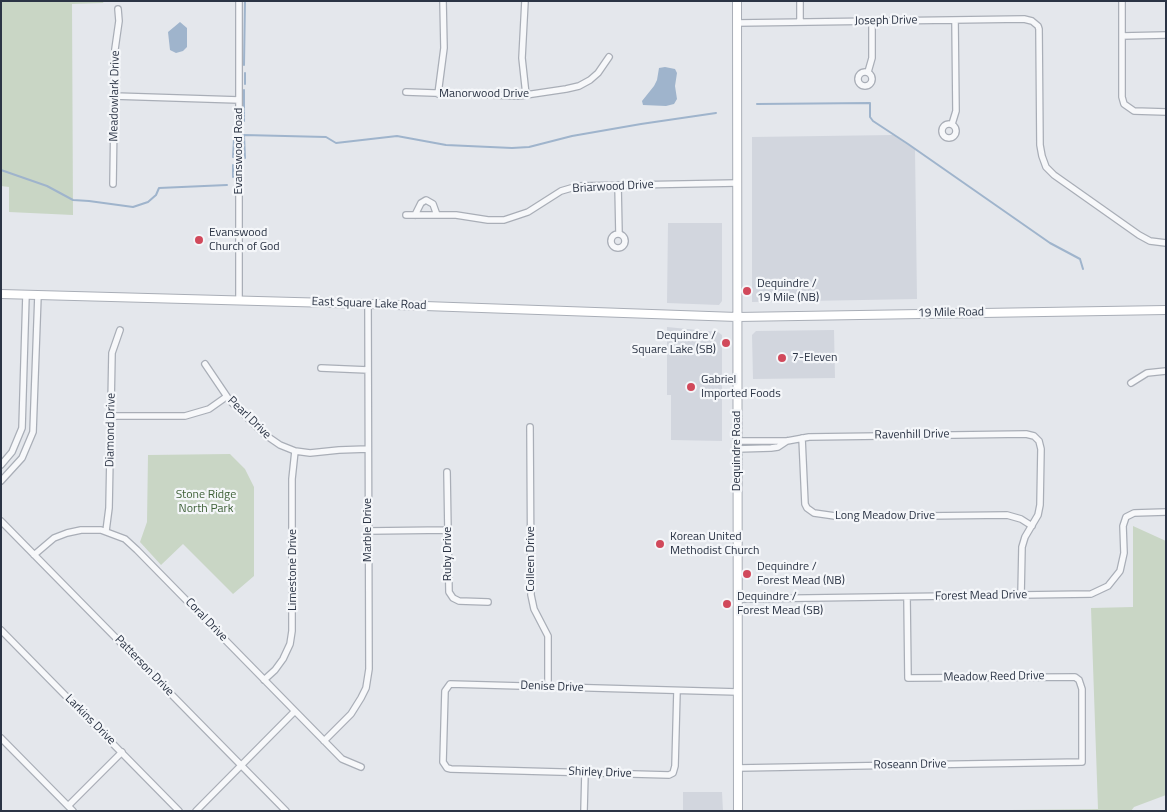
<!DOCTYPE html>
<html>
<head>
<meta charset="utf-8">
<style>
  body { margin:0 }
  #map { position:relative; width:1167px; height:812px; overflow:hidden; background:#e4e7ec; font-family:"Titillium Web",sans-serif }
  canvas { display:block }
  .frame { position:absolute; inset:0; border:2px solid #2b3445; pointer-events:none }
</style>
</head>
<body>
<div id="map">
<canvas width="1167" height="812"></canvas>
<div class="frame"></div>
</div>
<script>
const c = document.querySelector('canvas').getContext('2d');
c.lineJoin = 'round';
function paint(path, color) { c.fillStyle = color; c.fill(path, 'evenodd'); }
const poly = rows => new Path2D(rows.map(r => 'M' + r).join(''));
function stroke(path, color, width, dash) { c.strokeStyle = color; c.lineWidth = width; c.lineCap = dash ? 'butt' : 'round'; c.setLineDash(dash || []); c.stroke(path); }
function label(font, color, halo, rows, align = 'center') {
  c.font = font + ' "Titillium Web",sans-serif'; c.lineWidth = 4.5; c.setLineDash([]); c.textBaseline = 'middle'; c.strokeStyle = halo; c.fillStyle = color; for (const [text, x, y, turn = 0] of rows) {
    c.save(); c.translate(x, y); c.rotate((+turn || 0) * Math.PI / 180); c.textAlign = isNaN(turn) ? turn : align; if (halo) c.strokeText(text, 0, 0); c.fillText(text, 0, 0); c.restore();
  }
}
const built = poly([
  [893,135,915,149,917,299,752,302,752,137],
  [668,223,722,223,722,301,719,305,667,303],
  [667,327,718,332,722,335,722,441,671,440,671,395,667,395],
  [834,330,835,378,753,379,752,335,756,331],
  [683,792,722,792,723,811,683,811]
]);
const green = poly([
  [1,1,104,1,103,3,72,4,73,215,9,212,9,187,1,186],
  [230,454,245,469,254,487,254,576,233,594,183,544,161,565,140,542,147,522,148,455],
  [1133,526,1166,541,1166,795,1134,807,1131,811,925,811,1098,809,1091,608,1133,607]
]);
const water = poly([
  [180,22,187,28,187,47,183,51,176,53,170,50,168,32],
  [665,67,675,69,677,73,675,86,677,99,674,104,666,106,643,105,642,101,654,86,657,80,659,68]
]);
const stream = poly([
  [244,65,245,1],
  [245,73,245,84],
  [757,104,870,103,870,117,873,121,908,144,1050,243,1080,259,1083,269],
  [244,121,244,90],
  [233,157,234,139],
  [245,158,244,135,326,137,336,143,397,136,446,145,512,148,529,147,572,136,641,124,716,113],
  [233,165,233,177],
  [1,170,47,186,73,200,89,201,133,207,148,202,156,195,159,188,227,185]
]);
const minor = poly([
  [525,1,522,58,526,95],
  [800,1,800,22],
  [1122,1,1122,97,1124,104,1134,111,1166,112],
  [737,23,1024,19,1032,21,1038,26,1039,29,1040,145,1042,156,1046,167,1054,175,1139,235,1150,241,1166,243],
  [1122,36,1166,35],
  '858 79a7 7 0 1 1 14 0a7 7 0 1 1-14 0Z',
  [868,72,872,58,872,21],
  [406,92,519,96,566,89,579,86,590,80,598,73,609,57],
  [438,94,444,48,443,1],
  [114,96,239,100],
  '942 131a7 7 0 1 1 14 0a7 7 0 1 1-14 0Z',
  [952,124,956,111,955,20],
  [113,184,115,49,119,21,118,9],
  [618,185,619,234],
  [406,215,456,215,488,220,504,220,528,212,561,191,578,186,737,183],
  [415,215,421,203,426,200,433,204,437,215],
  '611 241a7 7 0 1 1 14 0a7 7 0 1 1-14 0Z',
  [239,300,239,1],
  [205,364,230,401,264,434,280,445,295,451,310,453,339,450,368,449],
  [321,368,368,370],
  [1131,383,1147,373,1166,371],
  [111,416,185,416,209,409,226,397],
  [530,427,531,595,534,609,548,636,548,686],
  [802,438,805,504,807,508,814,513,842,517,1007,515,1021,519,1032,526],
  [737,441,787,441,809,437,1026,434,1034,436,1039,441,1041,449,1040,505,1038,515,1025,537,1022,547,1021,595],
  [737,449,771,448,778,447,787,441],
  [1,465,12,452,22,428,26,295],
  [447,472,449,592,453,598,459,601,488,602],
  [1,481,22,458,33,432,38,295],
  [1,521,286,811],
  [106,531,109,508,112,353,120,330],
  [368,531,448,530],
  [34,555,54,538,67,533,81,530,101,530,125,539,137,550,342,759,361,767],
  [738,599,1091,594,1108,586,1120,571,1124,553,1123,526,1126,517,1134,513,1166,512],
  [1,630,179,811],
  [264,680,275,670,283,659,290,644,292,631,292,479,295,451],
  [677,691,675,766,673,773,669,775,451,769,447,768,443,762,445,691,450,684,738,692],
  [1,738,73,811],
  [324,741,351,714,361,698,366,688,369,669,368,304],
  [738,768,1082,762,1082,689,1079,680,1075,677,908,678,907,597],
  [68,806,122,752],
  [196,811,295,711],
  [584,811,585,773]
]);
const secondary = poly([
  [737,1,738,811],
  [1,294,368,304,737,317,1166,310]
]);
const markers = [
  [199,240,5,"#d1495b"],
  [747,291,5,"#d1495b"],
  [726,343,5,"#d1495b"],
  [782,358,5,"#d1495b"],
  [691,387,5,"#d1495b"],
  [660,544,5,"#d1495b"],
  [747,574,5,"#d1495b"],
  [727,604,5,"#d1495b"]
];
const streetNames = [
  ["Joseph Drive",886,21,-1],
  ["Manorwood Drive",484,94],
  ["Meadowlark Drive",115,96,-89],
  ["Evanswood Road",239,151,-90],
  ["Briarwood Drive",613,187,-3],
  ["East Square Lake Road",369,304,2],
  ["19 Mile Road",951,313,-1],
  ["Pearl Drive",249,418,44],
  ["Diamond Drive",111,430,-89],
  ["Ravenhill Drive",912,435,-1],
  ["Dequindre Road",737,451,-90],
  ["Long Meadow Drive",885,516],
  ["Marble Drive",368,530,-90],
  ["Ruby Drive",448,554,-90],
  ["Colleen Drive",531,559,-90],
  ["Limestone Drive",293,570,-90],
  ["Forest Mead Drive",981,596,-1],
  ["Coral Drive",206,620,46],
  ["Patterson Drive",144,666,46],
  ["Meadow Reed Drive",994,677,-1],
  ["Denise Drive",552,687,2],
  ["Larkins Drive",90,720,45],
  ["Roseann Drive",910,765,-1],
  ["Shirley Drive",600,773,2]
];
const poiNames = [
  ["Evanswood",209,233],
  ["Church of God",209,247],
  ["Dequindre /",757,284],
  ["19 Mile (NB)",757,298],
  ["Dequindre /",716,336,"right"],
  ["Square Lake (SB)",716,350,"right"],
  ["7-Eleven",792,358],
  ["Gabriel",701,380],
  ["Imported Foods",701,394],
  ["Korean United",670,537],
  ["Methodist Church",670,551],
  ["Dequindre /",757,567],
  ["Forest Mead (NB)",757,581],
  ["Dequindre /",737,597],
  ["Forest Mead (SB)",737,611]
];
const parkNames = [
  ["Stone Ridge",206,495],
  ["North Park",206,509]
];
paint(built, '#d2d6de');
paint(green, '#c9d6c5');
paint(water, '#9fb4cc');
stroke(stream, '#9fb4cc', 2);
stroke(minor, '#a9aeb7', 8);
stroke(secondary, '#a9aeb7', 10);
stroke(minor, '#f7f8fa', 5.5);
stroke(secondary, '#fff', 8);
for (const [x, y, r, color] of markers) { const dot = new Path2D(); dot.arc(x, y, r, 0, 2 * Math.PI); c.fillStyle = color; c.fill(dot); stroke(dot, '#f4f6f9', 2); }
label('12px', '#2b3445', '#f4f6f9', streetNames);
label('12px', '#2b3445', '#f4f6f9', poiNames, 'left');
label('12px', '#3f6138', '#f4f6f9', parkNames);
</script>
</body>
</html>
